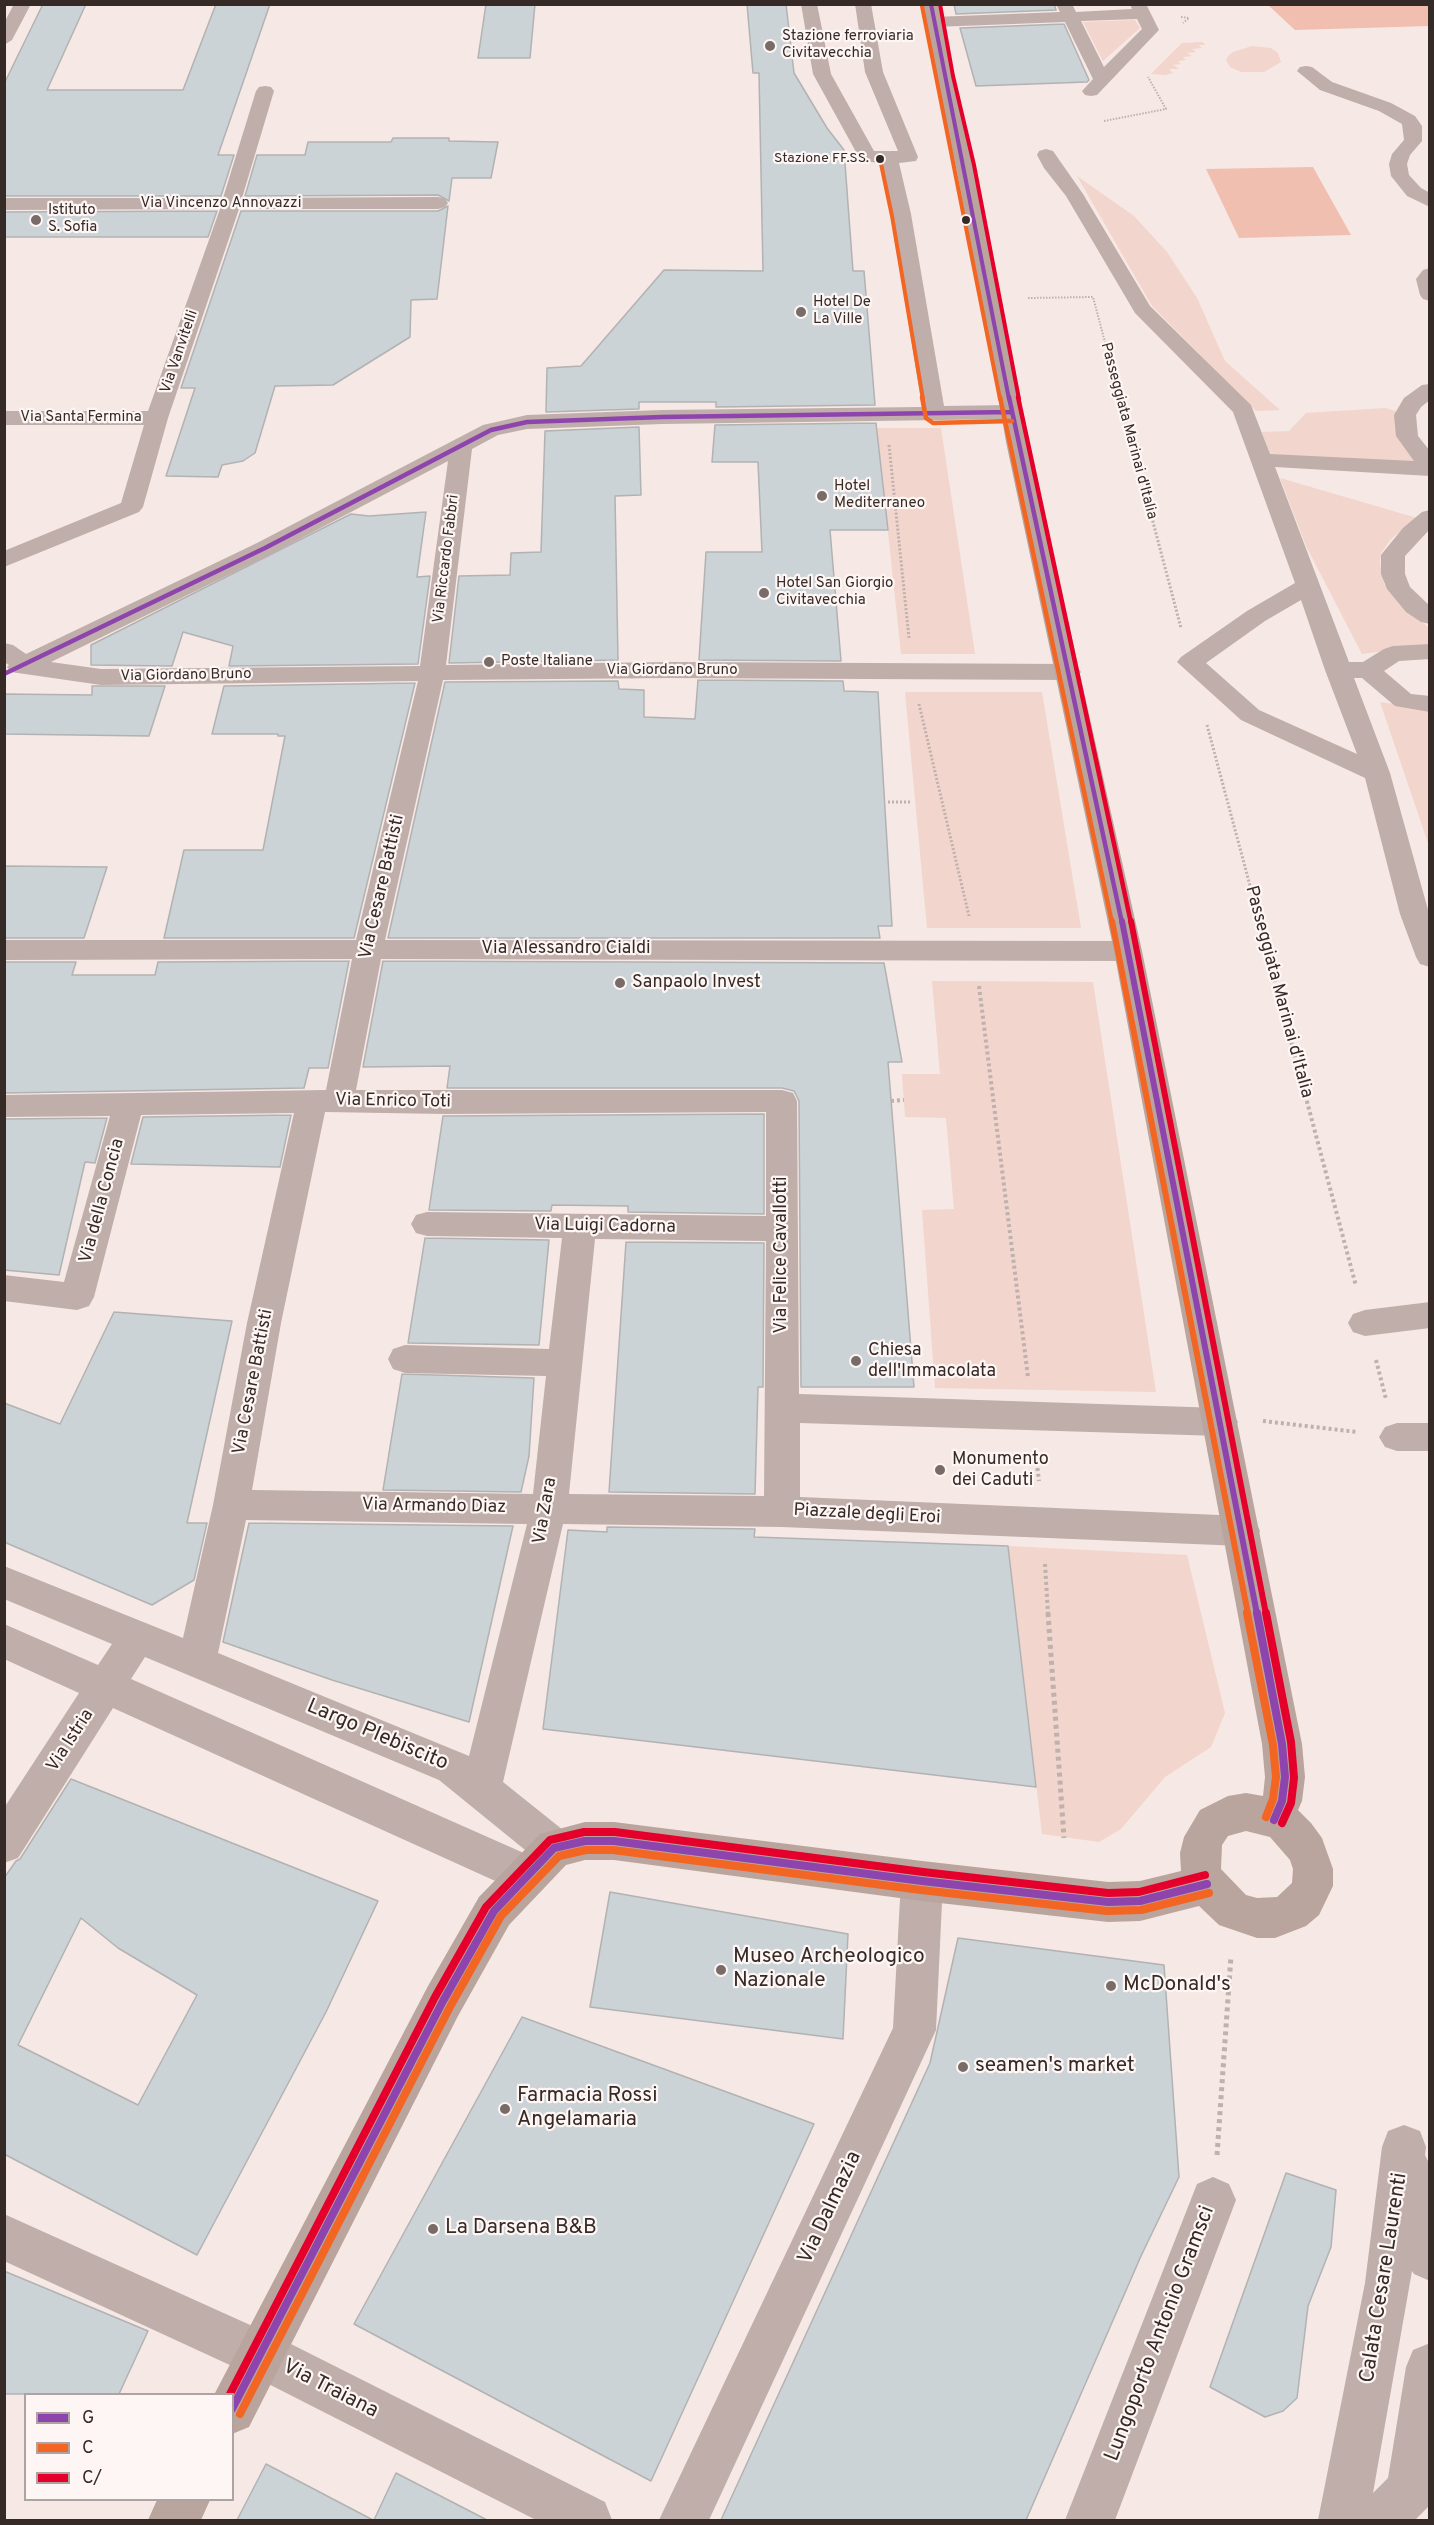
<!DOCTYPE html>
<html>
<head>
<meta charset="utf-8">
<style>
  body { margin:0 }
  #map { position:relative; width:1434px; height:2525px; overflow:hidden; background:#f6e8e4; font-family:Overpass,sans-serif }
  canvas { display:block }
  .frame { position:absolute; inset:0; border:6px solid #362a26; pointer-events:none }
  .legend { position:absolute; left:24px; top:2393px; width:210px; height:108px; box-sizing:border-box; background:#fdf6f4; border:2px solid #ada4a2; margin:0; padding:8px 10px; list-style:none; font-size:18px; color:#362a26 }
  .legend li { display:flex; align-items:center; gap:12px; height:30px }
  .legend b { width:30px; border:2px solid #ada4a2 }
</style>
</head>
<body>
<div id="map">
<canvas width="1434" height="2525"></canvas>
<div class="frame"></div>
<ul class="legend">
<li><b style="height:8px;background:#8e44ad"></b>G</li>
<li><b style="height:8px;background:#f26522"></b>C</li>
<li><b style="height:8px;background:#e4002b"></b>C/</li>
</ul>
</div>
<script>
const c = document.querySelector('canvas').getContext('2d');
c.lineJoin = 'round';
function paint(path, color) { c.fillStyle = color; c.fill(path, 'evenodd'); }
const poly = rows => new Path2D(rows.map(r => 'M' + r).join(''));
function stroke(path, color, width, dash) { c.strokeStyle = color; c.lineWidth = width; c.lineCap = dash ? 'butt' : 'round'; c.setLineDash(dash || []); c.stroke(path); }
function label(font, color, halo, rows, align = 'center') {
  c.font = font + ' Overpass,sans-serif'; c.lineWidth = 4.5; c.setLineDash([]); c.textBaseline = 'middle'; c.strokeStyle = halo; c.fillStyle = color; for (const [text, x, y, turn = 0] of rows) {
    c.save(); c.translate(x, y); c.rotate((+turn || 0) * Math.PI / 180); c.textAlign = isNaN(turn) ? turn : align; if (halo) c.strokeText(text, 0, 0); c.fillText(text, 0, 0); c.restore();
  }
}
const green = poly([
  [1135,20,1140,28,1103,61,1083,22],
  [1202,42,1206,45,1198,45,1202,48,1192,49,1196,52,1187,53,1192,56,1183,57,1186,60,1178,61,1181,64,1173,65,1179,69,1169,69,1173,73,1165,75,1151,74,1182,43],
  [1252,46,1271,48,1278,53,1281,62,1264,72,1241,72,1230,67,1226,60,1228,56,1233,52],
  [1077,176,1134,216,1167,252,1197,298,1225,361,1280,410,1256,411,1152,306],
  [1385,408,1396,411,1421,464,1270,457,1262,432,1289,431,1306,413],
  [877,428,941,428,975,654,901,654],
  [1280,478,1417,518,1391,539,1381,553,1380,563,1384,584,1410,612,1429,628,1429,645,1362,654,1306,546],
  [905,692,1042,692,1081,928,927,928],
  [1380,702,1429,709,1429,846],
  [932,981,1093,982,1156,1392,935,1388,922,1210,954,1209,946,1118,905,1117,902,1074,940,1074],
  [1008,1546,1187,1555,1225,1713,1211,1747,1165,1777,1121,1829,1099,1842,1042,1834]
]);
const water = poly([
  [1268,5,1429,5,1429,26,1295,30],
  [1313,167,1351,235,1239,238,1206,169]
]);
const building = poly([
  [43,4,86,4,47,90,183,90,216,4,270,4,218,155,234,155,221,196,4,196,4,84,43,4],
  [486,4,535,4,530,58,478,58,486,4],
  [747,4,786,4,794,73,827,128,844,150,853,271,864,271,875,405,716,407,716,402,639,402,639,409,546,412,547,368,581,366,664,270,763,271,759,73,753,73,747,4],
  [954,4,1054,4,1056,10,956,14,954,4],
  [1064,24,1089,80,1087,82,976,86,960,28,1064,24],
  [393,138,449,138,449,141,498,142,491,178,452,178,449,201,438,195,245,196,257,155,305,155,308,142,391,142,393,138],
  [448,206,437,299,411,300,410,337,333,385,275,386,255,453,243,461,222,465,218,477,166,476,195,388,181,388,241,211,438,211,448,206],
  [217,211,208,237,4,237,4,212,217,211],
  [876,423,888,530,830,530,841,661,699,660,706,552,762,552,758,462,712,462,715,425,876,423],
  [639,427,641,495,615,496,618,660,449,663,459,576,510,575,511,553,541,552,545,431,639,427],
  [426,512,417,577,430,576,418,664,229,666,233,646,183,632,172,666,91,665,91,645,351,514,369,516,426,512],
  [698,680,843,681,844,691,878,692,892,926,878,926,880,938,388,938,445,682,618,681,619,689,644,690,644,717,695,719,698,680],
  [415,683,354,938,164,938,184,850,263,850,285,736,278,736,278,734,212,734,224,686,415,683],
  [92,686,165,686,149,736,4,734,4,694,92,695,92,686],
  [4,866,107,867,84,938,4,938,4,866],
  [349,961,328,1068,309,1068,304,1088,4,1093,4,962,76,962,72,975,155,975,158,962,349,961],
  [383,961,884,963,902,1062,888,1062,914,1387,801,1387,799,1101,794,1091,782,1088,447,1088,450,1066,363,1067,383,961],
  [764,1114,764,1214,628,1212,628,1206,552,1205,551,1211,429,1210,443,1116,764,1114],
  [291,1115,280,1167,131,1164,143,1117,291,1115],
  [107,1118,95,1163,85,1162,59,1275,4,1270,4,1119,107,1118],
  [425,1238,549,1240,539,1345,408,1343,425,1238],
  [626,1242,764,1243,763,1387,758,1387,755,1494,609,1492,626,1242],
  [114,1312,232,1321,187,1523,207,1523,194,1580,152,1605,4,1542,4,1403,60,1424,114,1312],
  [402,1374,534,1378,529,1456,521,1492,383,1490,402,1374],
  [249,1523,513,1526,469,1722,332,1680,223,1642,249,1523],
  [607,1527,755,1529,754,1537,1008,1546,1036,1787,543,1729,568,1530,607,1532,607,1527],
  [71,1779,378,1901,326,2012,197,2255,4,2154,4,1878,16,1861,20,1859,71,1779],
  [81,1918,118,1948,197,1995,138,2105,18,2045,81,1918],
  [610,1892,848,1934,843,2039,590,2007,610,1892],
  [958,1938,1164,1965,1179,2177,1141,2256,1026,2520,721,2520,930,2063,958,1938],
  [522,2017,814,2124,651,2481,354,2324,522,2017],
  [1286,2173,1336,2190,1331,2247,1308,2306,1297,2398,1283,2411,1265,2417,1210,2387,1286,2173],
  [4,2271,148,2331,119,2394,4,2394,4,2271],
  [266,2464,373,2520,237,2520,266,2464],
  [396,2473,487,2520,374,2520,396,2473]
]);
const pathFar3 = poly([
  [1181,17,1189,18,1183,23],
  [1104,121,1166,109,1148,77],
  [1028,298,1093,297,1120,399]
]);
const pathFar2 = poly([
  [1120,397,1181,628],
  [889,445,909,638],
  [919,704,969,916],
  [1207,725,1260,923],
  [888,802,910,802]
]);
const pathFar1 = poly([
  [1259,921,1356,1286],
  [979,986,1028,1377],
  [891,1101,904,1100],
  [1376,1360,1386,1399],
  [1263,1421,1357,1432],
  [1036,1456,1039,1481],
  [1045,1564,1048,1614]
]);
const path = poly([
  [1048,1613,1064,1838],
  [1217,2155,1231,1956]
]);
const minor = poly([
  [14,4,31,4,12,40,4,45,4,23,14,4],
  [801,4,817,4,831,74,874,151,898,151,865,72,855,4,871,4,883,72,918,157,916,161,899,163,911,214,944,406,1012,405,1020,407,1023,412,1020,417,1012,419,662,424,527,429,498,435,472,449,446,665,671,662,1068,664,1077,667,1081,672,1077,677,1068,680,671,678,443,680,385,940,1128,941,1138,944,1142,951,1138,958,1128,961,381,959,356,1090,782,1090,793,1093,797,1101,799,1394,1220,1408,1232,1412,1238,1422,1232,1432,1220,1436,800,1423,800,1497,1242,1516,1255,1520,1260,1531,1255,1542,1242,1546,782,1527,563,1524,503,1782,568,1834,574,1848,568,1862,554,1867,543,1863,549,1875,543,1889,528,1895,513,1889,113,1708,18,1858,4,1863,4,1808,79,1693,4,1659,4,1624,98,1665,112,1644,4,1599,4,1566,183,1638,213,1505,247,1323,294,1113,141,1115,94,1297,89,1306,77,1310,4,1301,4,1275,64,1282,110,1116,4,1117,4,1095,326,1090,352,959,4,960,4,940,356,940,418,681,101,685,11,672,7,667,9,665,4,662,4,643,13,645,26,654,257,543,483,425,527,415,662,410,922,407,891,214,881,163,861,161,813,74,801,4],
  [448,461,420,666,101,669,51,662,273,553,448,461],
  [325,1112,446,1114,766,1112,766,1216,427,1212,416,1215,411,1224,416,1233,427,1236,562,1238,549,1349,405,1345,393,1349,388,1359,393,1369,405,1373,546,1376,533,1494,252,1490,281,1323,325,1112],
  [595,1239,766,1241,764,1496,569,1494,595,1239],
  [246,1520,527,1524,469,1756,218,1653,246,1520],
  [145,1657,439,1780,535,1858,131,1679,145,1657],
  [1056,4,1072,4,1076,12,1132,9,1130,4,1146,4,1159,30,1097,95,1091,96,1085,95,1082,91,1093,79,1065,22,934,27,926,22,934,17,1060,12,1056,4],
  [1137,19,1142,29,1104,67,1081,21,1137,19],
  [1306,66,1312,67,1332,82,1391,103,1415,116,1422,126,1422,141,1410,155,1407,164,1409,175,1421,188,1430,193,1430,207,1407,196,1391,176,1389,164,1392,154,1404,140,1402,124,1379,111,1320,90,1297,71,1300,67,1306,66],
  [265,86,271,87,274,91,242,198,438,197,445,199,448,203,445,207,438,209,239,209,168,418,143,507,139,512,4,567,4,551,121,503,144,425,4,425,4,411,148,411,220,209,4,210,4,198,223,198,256,91,259,87,265,86],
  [1046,149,1053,151,1083,194,1150,306,1251,405,1270,454,1414,461,1396,436,1394,415,1404,398,1422,385,1430,384,1430,400,1421,407,1416,415,1418,436,1430,451,1430,476,1275,467,1349,662,1363,662,1384,649,1393,646,1430,644,1430,659,1399,661,1384,671,1411,694,1430,696,1430,712,1395,706,1362,678,1354,678,1390,773,1430,917,1430,967,1420,964,1416,957,1400,914,1365,778,1241,720,1177,662,1181,657,1247,611,1295,583,1233,412,1135,313,1066,196,1044,168,1037,155,1039,151,1046,149],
  [1301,600,1325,670,1357,754,1259,710,1206,663,1265,621,1301,600],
  [1430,268,1430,301,1423,299,1420,295,1416,279,1423,270,1430,268],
  [1430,510,1430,529,1405,556,1405,574,1410,587,1430,606,1430,624,1421,622,1406,612,1387,589,1381,574,1381,555,1385,550,1403,528,1422,512,1430,510],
  [1430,1302,1430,1328,1365,1336,1353,1332,1348,1323,1353,1314,1365,1310,1430,1302],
  [1397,1423,1430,1423,1430,1451,1397,1451,1385,1447,1379,1437,1385,1427,1397,1423],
  [922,1861,937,1867,943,1881,936,2030,709,2520,659,2520,893,2028,901,1881,907,1867,922,1861],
  [1404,2125,1420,2131,1426,2147,1425,2155,1430,2165,1430,2281,1414,2274,1412,2271,1373,2493,1388,2478,1406,2367,1413,2350,1430,2343,1430,2505,1415,2520,1318,2520,1365,2283,1382,2147,1388,2131,1404,2125],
  [1213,2177,1229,2184,1236,2200,1115,2520,1065,2520,1197,2184,1213,2177],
  [4,2214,279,2338,605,2502,612,2520,536,2520,245,2372,4,2261,4,2214]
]);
const major = poly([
  [923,4,939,4,953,78,974,167,1001,298,1028,442,1142,951,1302,1744,1305,1777,1302,1801,1298,1810,1311,1823,1322,1838,1333,1869,1333,1886,1319,1915,1306,1926,1275,1938,1257,1938,1219,1925,1199,1906,1140,1921,1108,1922,922,1901,614,1860,585,1860,566,1865,509,1925,458,2016,249,2427,232,2434,232,2394,215,2393,428,1986,479,1897,540,1834,585,1822,614,1822,922,1861,1108,1882,1140,1881,1181,1871,1180,1853,1184,1837,1200,1810,1228,1796,1246,1793,1263,1796,1265,1777,1262,1744,1114,951,1006,442,981,298,956,167,935,78,923,4],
  [1246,1831,1270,1837,1290,1860,1293,1869,1292,1883,1277,1897,1257,1898,1246,1895,1221,1869,1222,1845,1228,1836,1246,1831],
  [157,2500,210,2500,201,2520,148,2520,157,2500]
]);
const bus1Far3 = poly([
  [931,4,1009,399]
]);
const bus1Far2 = poly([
  [1009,397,1122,923],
  [4,674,265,548,491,430,527,422,662,417,1012,412]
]);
const bus1Far1 = poly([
  [1122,921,1257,1614]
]);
const bus1 = poly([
  [1257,1613,1282,1744,1285,1777,1282,1801,1274,1820],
  [232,2409,443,2001,494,1911,554,1848,585,1841,614,1841,922,1881,1108,1902,1140,1901,1207,1884]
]);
const bus2Far3 = poly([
  [922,6,1000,399],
  [880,159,892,216,923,399]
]);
const bus2Far2 = poly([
  [922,397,926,418,933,423,1012,421],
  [1000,397,1112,923]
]);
const bus2Far1 = poly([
  [1112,921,1248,1614]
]);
const bus2 = poly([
  [1247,1613,1273,1745,1276,1777,1273,1799,1266,1817],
  [240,2414,451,2005,501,1916,559,1856,586,1850,613,1850,921,1890,1107,1911,1141,1910,1209,1893]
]);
const bus3Far3 = poly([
  [940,4,953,76,974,165,1019,399]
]);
const bus3Far2 = poly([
  [1018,397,1131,923]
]);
const bus3Far1 = poly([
  [1131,921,1266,1614]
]);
const bus3 = poly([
  [1266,1613,1291,1742,1294,1778,1291,1803,1282,1823],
  [230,2394,435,1997,486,1907,550,1840,584,1832,615,1832,923,1872,1108,1893,1139,1892,1205,1875]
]);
const markers = [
  [770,46,6,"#796c68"],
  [880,159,5,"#362a26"],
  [36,220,6,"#796c68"],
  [966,220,5,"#362a26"],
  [801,312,6,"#796c68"],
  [822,496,6,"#796c68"],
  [764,593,6,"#796c68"],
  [489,662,6,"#796c68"],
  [620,983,6,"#796c68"],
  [856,1361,6,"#796c68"],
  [940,1470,6,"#796c68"],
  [721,1970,6,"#796c68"],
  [1111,1986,6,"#796c68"],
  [963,2067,6,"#796c68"],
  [505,2109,6,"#796c68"],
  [433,2229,6,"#796c68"]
];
const farBusnames = [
  ["Stazione FF.SS.",869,159]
];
const farPoinames = [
  ["Stazione ferroviaria",782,37],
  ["Civitavecchia",782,54],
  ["Istituto",48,211],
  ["S. Sofia",48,228],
  ["Hotel De",813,303],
  ["La Ville",813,320],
  ["Hotel",834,487],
  ["Mediterraneo",834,504],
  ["Hotel San Giorgio",776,584],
  ["Civitavecchia",776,601],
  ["Poste Italiane",501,662]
];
const farStreetnames = [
  ["Via Vincenzo Annovazzi",221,204],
  ["Via Vanvitelli",180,352,-71],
  ["Via Santa Fermina",81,418],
  ["Passeggiata Marinai d'Italia",1128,431,75],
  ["Via Riccardo Fabbri",447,559,-83],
  ["Via Giordano Bruno",672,671],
  ["Via Giordano Bruno",186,676,-1]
];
const streetNames = [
  ["Via Cesare Battisti",383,887,-77],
  ["Via Alessandro Cialdi",566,949],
  ["Passeggiata Marinai d'Italia",1278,992,75],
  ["Via Enrico Toti",393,1102,1],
  ["Via della Concia",103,1201,-75],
  ["Via Luigi Cadorna",605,1227,1],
  ["Via Felice Cavallotti",782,1255,-90],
  ["Via Cesare Battisti",254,1382,-79],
  ["Via Armando Diaz",434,1507,1],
  ["Via Zara",546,1511,-80],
  ["Piazzale degli Eroi",867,1515,3],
  ["Via Istria",71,1741,-57]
];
const poiNames = [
  ["Sanpaolo Invest",632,983],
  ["Chiesa",868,1351],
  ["dell'Immacolata",868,1372],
  ["Monumento",952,1460],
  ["dei Caduti",952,1481]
];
const nearStreetnames = [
  ["Largo Plebiscito",377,1736,23],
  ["Via Dalmazia",831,2208,-65],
  ["Calata Cesare Laurenti",1385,2278,-81],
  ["Lungoporto Antonio Gramsci",1161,2334,-69],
  ["Via Traiana",330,2390,27]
];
const nearPoinames = [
  ["Museo Archeologico",733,1958],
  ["Nazionale",733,1982],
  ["McDonald's",1123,1986],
  ["seamen's market",975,2067],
  ["Farmacia Rossi",517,2097],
  ["Angelamaria",517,2121],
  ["La Darsena B&B",445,2229]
];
paint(green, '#f2d5cc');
paint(water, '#f0bfb0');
paint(building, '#cbd3d6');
stroke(building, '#b2b2b2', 1.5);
stroke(pathFar3, '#bfb1ad', 2, [1.5, 1.5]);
stroke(pathFar2, '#bfb1ad', 3, [2, 2]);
stroke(pathFar1, '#bfb1ad', 4, [3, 3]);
stroke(path, '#bfb1ad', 5, [4, 4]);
paint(minor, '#bfaea9');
paint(major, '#b9a59e');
stroke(bus1Far3, '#8e44ad', 4);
stroke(bus1Far2, '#8e44ad', 4.5);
stroke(bus1Far1, '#8e44ad', 6);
stroke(bus1, '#8e44ad', 8);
stroke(bus2Far3, '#f26522', 4);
stroke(bus2Far2, '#f26522', 4.5);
stroke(bus2Far1, '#f26522', 6);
stroke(bus2, '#f26522', 8);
stroke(bus3Far3, '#e4002b', 4);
stroke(bus3Far2, '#e4002b', 4.5);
stroke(bus3Far1, '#e4002b', 6);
stroke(bus3, '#e4002b', 8);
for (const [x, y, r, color] of markers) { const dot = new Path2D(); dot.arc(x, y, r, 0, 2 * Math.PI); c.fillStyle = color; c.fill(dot); stroke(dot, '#fdf6f4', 2); }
label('14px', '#362a26', '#fdf6f4', farBusnames, 'right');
label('15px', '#362a26', '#fdf6f4', farPoinames, 'left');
label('15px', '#362a26', '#fdf6f4', farStreetnames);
label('18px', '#362a26', '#fdf6f4', streetNames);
label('18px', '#362a26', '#fdf6f4', poiNames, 'left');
label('21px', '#362a26', '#fdf6f4', nearStreetnames);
label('21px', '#362a26', '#fdf6f4', nearPoinames, 'left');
</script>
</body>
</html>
